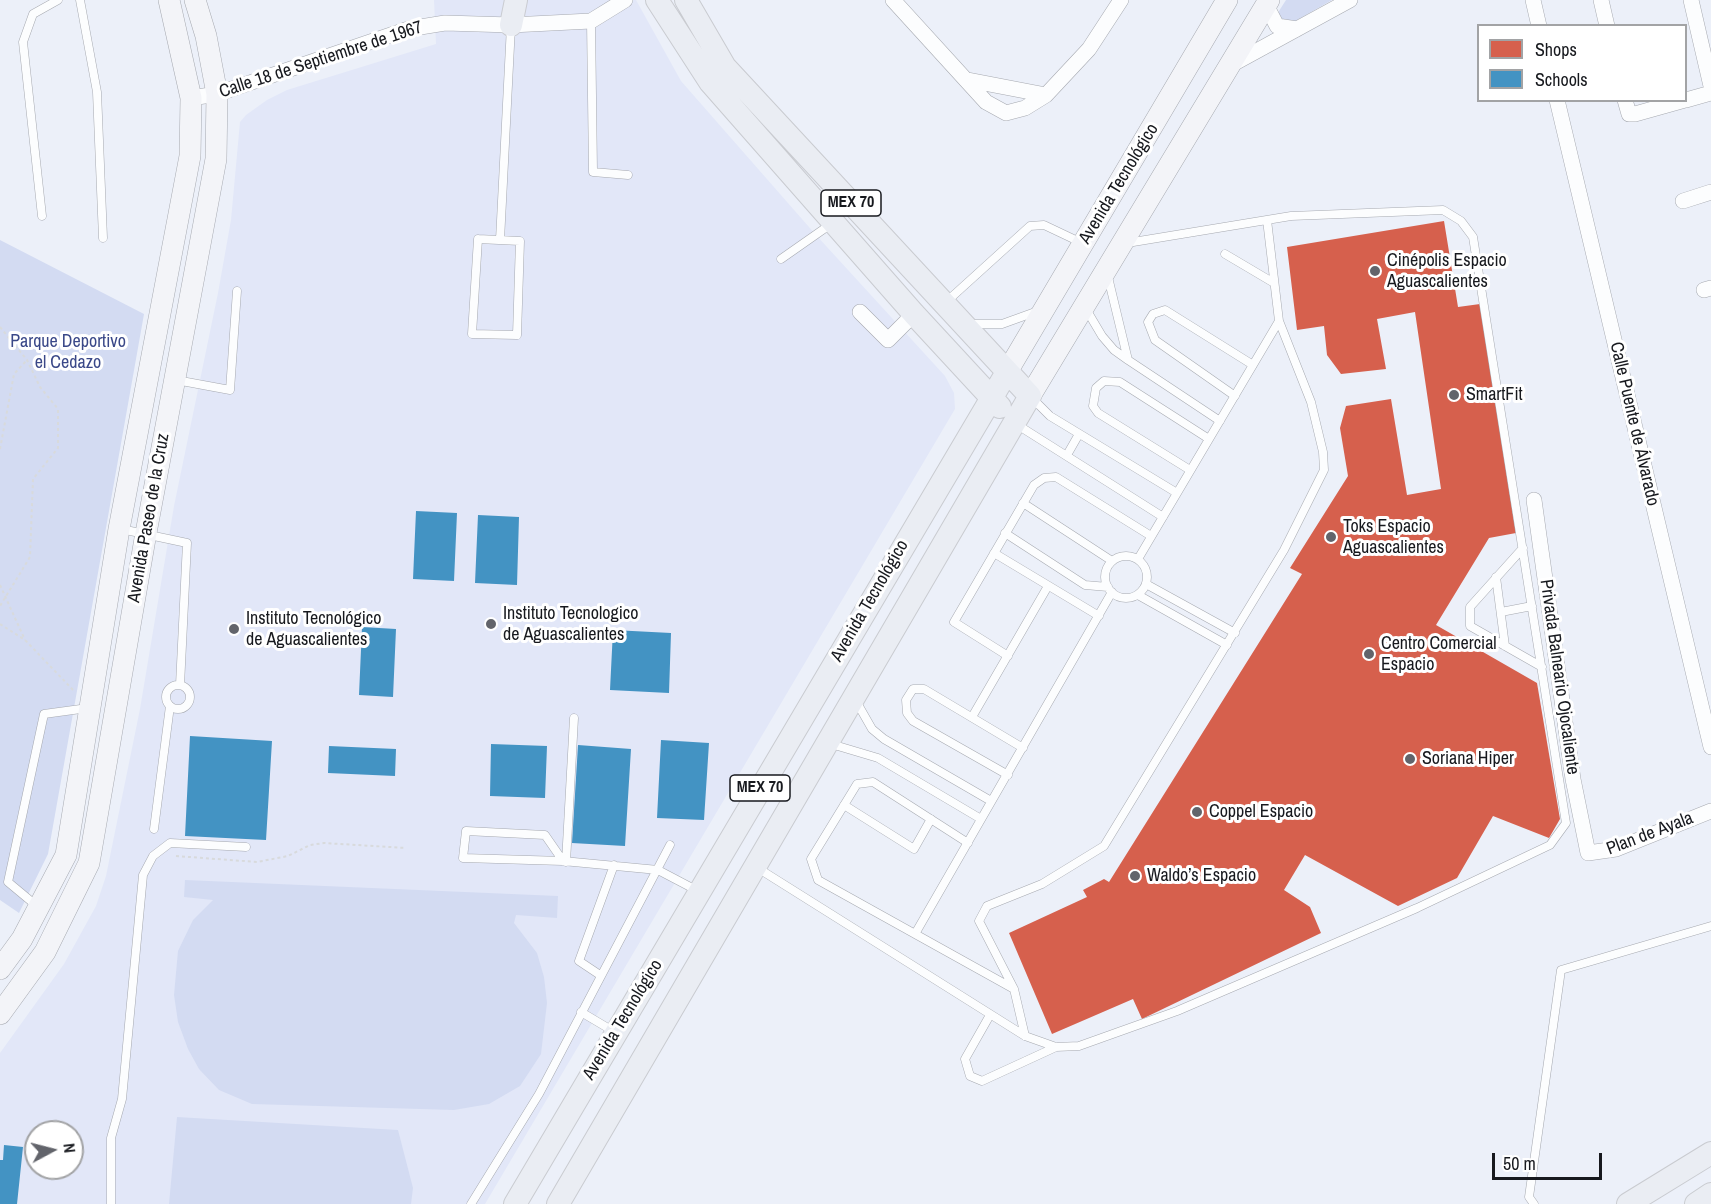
<!DOCTYPE html>
<html>
<head>
<meta charset="utf-8">
<style>
  body { margin:0 }
  #map { position:relative; width:1711px; height:1204px; overflow:hidden; background:#ecf0f9; font-family:"Archivo Narrow",sans-serif }
  canvas { display:block }
  .legend { position:absolute; left:1477px; top:24px; width:210px; height:78px; box-sizing:border-box; background:#fff; border:2px solid #a2a3a5; margin:0; padding:8px 10px; list-style:none; font-size:18px; color:#17191e }
  .legend li { display:flex; align-items:center; gap:12px; height:30px }
  .legend b { width:30px; border:2px solid #a2a3a5 }
  .north { position:absolute; left:24px; top:1120px; width:60px; height:60px; box-sizing:border-box; background:#fff; border:2px solid #a2a3a5; border-radius:50%; rotate:83deg; font-size:16px; font-weight:700; line-height:24px; text-align:center; color:#17191e }
  .north::after { content:''; display:block; margin:auto; width:21px; height:27px; background:#62646b; clip-path:polygon(50% 0,100% 100%,50% 72%,0 100%) }
  .scale { position:absolute; left:1492px; top:1153px; width:110px; height:27px; box-sizing:border-box; border:3px solid #17191e; border-top:0; padding-left:8px; font-size:18px; line-height:21px; white-space:nowrap; color:#17191e; -webkit-text-stroke:4px #fff; paint-order:stroke }
</style>
</head>
<body>
<div id="map">
<canvas width="1711" height="1204"></canvas>
<ul class="legend">
<li><b style="height:16px;background:#d6604d"></b>Shops</li>
<li><b style="height:16px;background:#4393c3"></b>Schools</li>
</ul>
<div class="north">N</div>
<div class="scale">50 m</div>
</div>
<script>
const c = document.querySelector('canvas').getContext('2d');
c.lineJoin = 'round';
function paint(path, color) { c.fillStyle = color; c.fill(path, 'evenodd'); }
const poly = rows => new Path2D(rows.map(r => 'M' + r).join(''));
function stroke(path, color, width, dash) { c.strokeStyle = color; c.lineWidth = width; c.lineCap = dash ? 'butt' : 'round'; c.setLineDash(dash || []); c.stroke(path); }
function label(font, color, halo, rows, align = 'center') {
  c.font = font + ' "Archivo Narrow",sans-serif'; c.lineWidth = 6; c.setLineDash([]); c.textBaseline = 'middle'; c.strokeStyle = halo; c.fillStyle = color; for (const [text, x, y, turn = 0] of rows) {
    c.save(); c.translate(x, y); c.rotate((+turn || 0) * Math.PI / 180); c.textAlign = isNaN(turn) ? turn : align; if (halo) c.strokeText(text, 0, 0); c.fillText(text, 0, 0); c.restore();
  }
}
const built = poly([
  [434,0,636,0,681,81,816,235,945,376,954,393,955,409,485,1204,0,1204,0,1053,64,964,96,906,106,876,140,709,174,506,218,293,231,220,240,122,246,115,267,100,287,90,436,44],
  [36,1132,72,1132,72,1168,36,1168]
]);
const green = poly([
  [1286,0,1332,0,1292,23,1279,20,1279,11],
  [0,240,144,314,48,854,19,913,0,900],
  [185,880,558,896,557,918,516,915,514,923,537,953,544,977,547,1003,541,1054,520,1086,489,1104,454,1110,252,1104,219,1090,199,1069,188,1049,178,1022,174,995,178,951,193,920,213,900,184,897],
  [177,1117,398,1130,413,1188,411,1204,169,1204]
]);
const shops = poly([
  [1444,221,1458,307,1480,304,1516,533,1489,538,1436,625,1537,683,1560,819,1549,838,1493,816,1457,878,1398,906,1305,855,1284,890,1310,907,1321,933,1142,1019,1133,999,1052,1034,1009,933,1087,897,1083,890,1104,879,1109,882,1302,574,1290,568,1348,476,1340,428,1346,406,1391,399,1407,495,1441,489,1415,312,1377,319,1386,369,1341,374,1327,355,1324,326,1297,330,1287,247]
]);
const schools = poly([
  [416,511,457,513,454,581,413,579],
  [478,515,519,517,517,585,475,583],
  [362,627,396,629,393,697,359,695],
  [613,630,671,633,669,693,610,690],
  [190,736,272,741,266,840,185,836],
  [661,740,709,743,704,820,657,818],
  [491,744,547,746,545,798,490,796],
  [578,745,631,749,625,846,572,843],
  [329,746,396,749,395,776,328,773],
  [4,1145,23,1147,17,1204,0,1204,0,1160,3,1160]
]);
const path = poly([
  [0,327,27,360,40,387,58,409,58,448,33,479,30,557,0,606],
  [0,449,14,374,27,360],
  [0,585,25,640],
  [0,624,25,640,75,692],
  [176,856,257,862,288,856,310,845,324,843,406,848]
]);
const lane = poly([
  [80,0,97,92,103,238],
  [591,21,593,172,628,175],
  [42,216,23,42,33,14,58,0],
  [478,239,520,241,517,335,472,334,478,239],
  [500,240,511,26],
  [1225,254,1274,283],
  [781,259,831,224],
  [1108,277,1128,360,1220,421],
  [945,303,1030,226,1044,225,1082,243],
  [1086,309,1102,336,1114,350,1128,360],
  [968,324,1002,324,1038,311],
  [176,380,230,390,237,291],
  [1235,396,1155,340,1148,322,1153,314,1165,310,1253,365],
  [1033,399,1050,416,1177,493],
  [1016,424,1163,517],
  [1067,455,1079,434],
  [1190,470,1098,413,1093,406,1096,388,1104,381,1120,382,1209,439],
  [1023,503,1112,561],
  [121,529,187,543,180,685],
  [1005,533,1085,585,1108,587],
  [1523,548,1470,607,1470,626,1542,667],
  [994,553,1099,616],
  '1105 577a21 21 0 1 1 42 0a21 21 0 1 1-42 0Z',
  [1138,559,1279,321],
  [1496,577,1505,646],
  [1146,584,1235,633],
  [1138,595,1227,645],
  [1501,612,1532,606],
  [1008,656,954,622,1034,485,1044,478,1056,477,1151,536],
  '166 697a12 12 0 1 1 24 0a12 12 0 1 1-24 0Z',
  [856,701,872,729,884,739,991,801],
  [972,717,1048,586],
  [831,744,878,758,981,819],
  [1008,775,913,721,907,713,906,700,913,689,924,689,1023,748],
  [844,805,914,849,931,819],
  [154,829,170,706],
  [968,843,873,782,857,784,811,859,818,880,1014,989,979,921,987,906,1042,884,1104,846,1284,550,1324,470,1323,452,1311,402,1279,321,1267,220],
  [563,861,545,835,466,831,463,858,563,861,658,870,698,891],
  [566,862,574,718],
  [756,867,1025,1036,1056,1047,1079,1046,1177,1011,1417,908,1550,845,1566,823,1473,237,1461,221,1443,210,1291,216,1127,243],
  [38,907,8,882,44,714,88,708],
  [915,934,1112,592],
  [600,975,579,961,614,865],
  [1014,989,1025,1036],
  [581,1012,613,1031],
  [990,1015,965,1059,970,1076,982,1081,1056,1047],
  [111,1204,111,1138,122,1099,143,875,153,856,170,843,246,847],
  [471,1204,539,1094,670,845],
  [1534,1204,1529,1197,1561,970,1711,926]
]);
const street = poly([
  [893,0,986,102,1006,113,1025,108,1046,95,1089,49,1121,0],
  [1533,0,1539,26],
  [1601,0,1607,26],
  [1691,0,1711,86],
  [1266,5,1277,26,1297,29],
  [1231,65,1350,0],
  [968,80,1046,95],
  [191,98,217,94,408,29,445,23,511,25,591,21,625,0],
  [1557,100,1711,747],
  [1625,100,1629,114,1635,114,1685,100],
  [1686,100,1711,93],
  [1683,201,1711,192],
  [1704,290,1711,288],
  [860,312,888,340,914,314],
  [1534,500,1573,779,1588,853,1616,849,1711,811]
]);
const secondary = poly([
  [1007,372,1227,0],
  [1030,396,1269,0],
  [0,969,22,939,66,855,119,529,190,156,191,98,169,0],
  [0,1014,45,952,89,863,146,533,216,159,217,94,206,36,195,0]
]);
const primary = poly([
  [657,0,710,82,914,314,1000,407],
  [511,25,516,0],
  [515,1204,1007,372],
  [558,1204,1030,396,725,67,686,0],
  [1628,1204,1711,1153],
  [1696,1204,1711,1194]
]);
const markers = [
  [1375,271,6,"#62646b"],
  [1454,395,6,"#62646b"],
  [1331,537,6,"#62646b"],
  [491,624,6,"#62646b"],
  [234,629,6,"#62646b"],
  [1369,654,6,"#62646b"],
  [1410,759,6,"#62646b"],
  [1197,812,6,"#62646b"],
  [1135,876,6,"#62646b"]
];
const shields = [
  [851,203,60],
  [760,788,60]
];
const shieldNames = [
  ["MEX 70",851,203],
  ["MEX 70",760,788]
];
const streetNames = [
  ["Calle 18 de Septiembre de 1967",321,60,-18],
  ["Avenida Tecnológico",1119,184,-59],
  ["Calle Puente de Álvarado",1634,424,77],
  ["Avenida Paseo de la Cruz",149,518,-80],
  ["Avenida Tecnológico",870,601,-60],
  ["Privada Balneario Ojocaliente",1559,677,82],
  ["Plan de Ayala",1650,834,-21],
  ["Avenida Tecnológico",623,1020,-59]
];
const poiNames = [
  ["Cinépolis Espacio",1387,261],
  ["Aguascalientes",1387,282],
  ["SmartFit",1466,395],
  ["Toks Espacio",1343,527],
  ["Aguascalientes",1343,548],
  ["Instituto Tecnologico",503,614],
  ["de Aguascalientes",503,635],
  ["Instituto Tecnológico",246,619],
  ["de Aguascalientes",246,640],
  ["Centro Comercial",1381,644],
  ["Espacio",1381,665],
  ["Soriana Hiper",1422,759],
  ["Coppel Espacio",1209,812],
  ["Waldo’s Espacio",1147,876]
];
const parkNames = [
  ["Parque Deportivo",68,342],
  ["el Cedazo",68,363]
];
paint(built, '#e2e7f8');
paint(green, '#d3dbf2');
paint(shops, '#d6604d');
paint(schools, '#4393c3');
stroke(lane, '#a6a9b0', 9);
stroke(street, '#a6a9b0', 16);
stroke(secondary, '#a6a9b0', 22);
stroke(primary, '#c9cbd0', 24);
stroke(path, '#d8dadc', 2, [3, 3]);
stroke(lane, '#fcfdfe', 8);
stroke(street, '#fcfdfe', 15);
stroke(secondary, '#f3f4f8', 21);
stroke(primary, '#eaedf3', 22);
for (const [x, y, r, color] of markers) { const dot = new Path2D(); dot.arc(x, y, r, 0, 2 * Math.PI); c.fillStyle = color; c.fill(dot); stroke(dot, '#fff', 2); }
for (const [x, y, w] of shields) { const box = new Path2D(); box.roundRect(x - w / 2, y - 13, w, 26, 4.5); c.fillStyle = '#fff'; c.fill(box); stroke(box, '#17191e', 1.5); }
label('bold 16px', '#17191e', null, shieldNames);
label('18px', '#17191e', '#fff', streetNames);
label('18px', '#17191e', '#fff', poiNames, 'left');
label('18px', '#3a4888', '#fff', parkNames);
</script>
</body>
</html>
